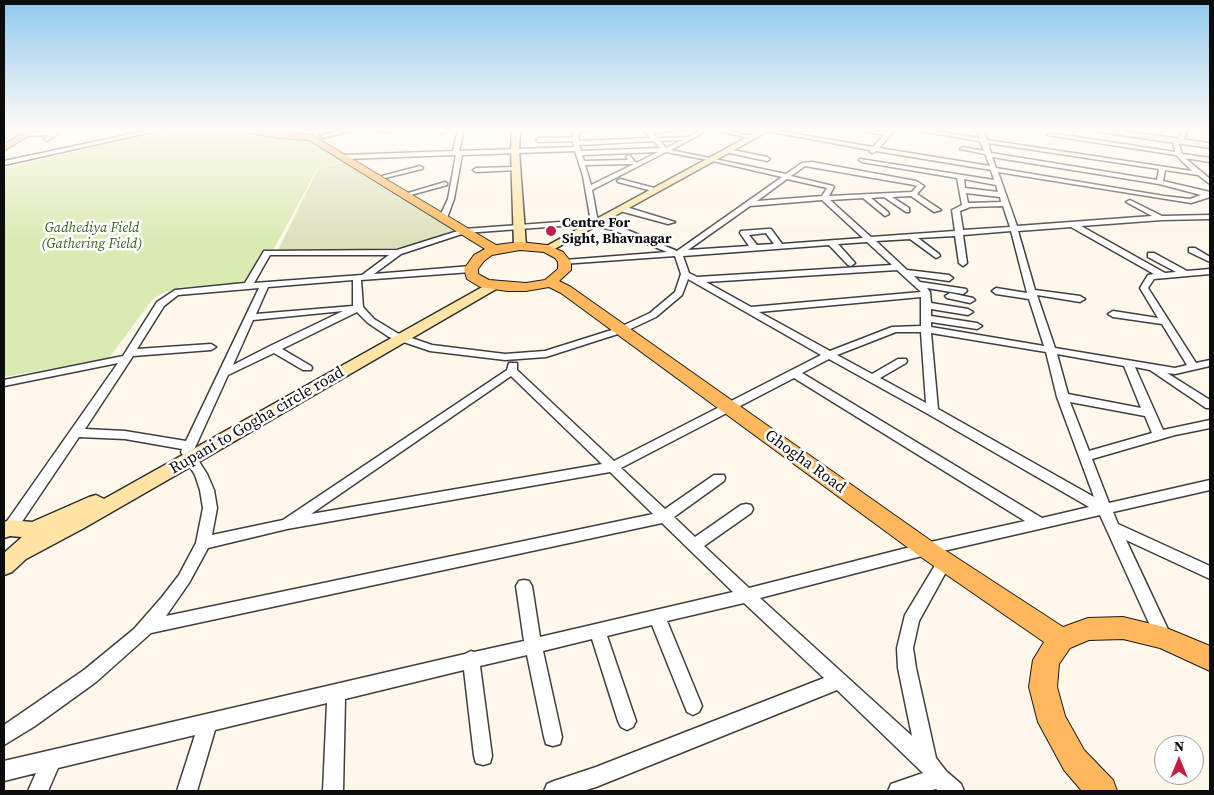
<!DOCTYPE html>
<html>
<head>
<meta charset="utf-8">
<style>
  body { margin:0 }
  #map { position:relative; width:1214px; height:795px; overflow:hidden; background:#fff7ea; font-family:"Source Serif 4",serif }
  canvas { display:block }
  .frame { position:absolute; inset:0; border:5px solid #0c0c0c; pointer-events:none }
  .north { position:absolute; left:1154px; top:735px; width:50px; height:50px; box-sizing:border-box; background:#fff; border:1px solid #9e9e9e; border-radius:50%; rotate:0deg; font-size:14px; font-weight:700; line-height:20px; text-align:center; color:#0c0c0c }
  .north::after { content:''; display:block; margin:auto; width:18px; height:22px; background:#c01f46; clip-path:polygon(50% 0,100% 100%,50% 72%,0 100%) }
</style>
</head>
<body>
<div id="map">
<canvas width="1214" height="795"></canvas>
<div class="frame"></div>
<div class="north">N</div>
</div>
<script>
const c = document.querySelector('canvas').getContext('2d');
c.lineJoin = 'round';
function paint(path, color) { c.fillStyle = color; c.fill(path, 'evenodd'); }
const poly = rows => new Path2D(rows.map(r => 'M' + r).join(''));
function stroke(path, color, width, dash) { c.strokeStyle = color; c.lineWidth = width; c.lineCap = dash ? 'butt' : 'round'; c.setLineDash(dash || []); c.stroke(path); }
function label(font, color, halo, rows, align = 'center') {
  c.font = font + ' "Source Serif 4",serif'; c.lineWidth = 5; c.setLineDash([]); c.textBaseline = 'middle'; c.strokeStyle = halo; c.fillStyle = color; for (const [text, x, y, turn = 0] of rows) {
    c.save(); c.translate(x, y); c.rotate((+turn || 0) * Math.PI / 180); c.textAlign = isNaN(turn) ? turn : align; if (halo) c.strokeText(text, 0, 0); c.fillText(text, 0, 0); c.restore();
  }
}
const green = poly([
  [173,129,235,129,315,143,344,162,317,169,256,282,181,287,163,293,152,300,109,358,4,377,4,168]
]);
const cemetery = poly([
  [347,162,456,231,401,249,277,252,318,169]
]);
const street = poly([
  [155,129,165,129,4,165,4,161,155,129],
  [376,129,385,129,390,131,387,133,376,129],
  [442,129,448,129,443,134,440,132,442,129],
  [458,129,464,129,459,151,574,147,573,141,539,142,536,140,539,138,573,137,572,129,602,129,578,132,579,141,651,138,643,129,682,130,653,133,657,138,687,137,704,129,720,129,756,137,753,139,710,129,671,150,786,174,802,163,812,162,916,181,924,186,917,194,941,210,934,212,911,196,892,197,909,208,909,212,906,212,884,197,871,198,888,212,889,214,885,216,863,198,830,200,871,237,955,231,952,210,962,205,957,178,862,162,859,160,860,159,994,180,991,170,876,151,872,153,869,151,870,150,756,129,767,129,873,147,884,135,853,129,887,132,890,129,896,129,879,148,990,166,985,154,960,149,963,147,984,151,980,141,906,129,919,129,980,138,977,129,983,129,987,140,1192,171,1176,155,1047,135,1050,133,1175,152,1173,141,1178,140,1182,129,1188,129,1183,142,1179,144,1182,154,1210,158,1210,162,1185,158,1210,179,1210,184,1198,175,1165,170,1163,181,1210,192,1210,197,1191,203,998,172,1017,226,1152,216,1128,203,1126,202,1130,200,1162,216,1210,215,1210,219,1162,220,1081,226,1165,273,1176,272,1148,257,1148,253,1154,253,1187,271,1210,269,1210,274,1154,279,1148,288,1196,363,1210,360,1210,366,1175,374,1167,373,1210,400,1210,408,1206,408,1150,370,1135,367,1163,430,1210,420,1210,428,1175,435,1092,459,1109,503,1210,480,1210,490,1113,512,1118,524,1210,566,1210,579,1126,540,1172,638,1170,643,1164,645,1158,643,1100,515,926,555,760,598,912,736,898,668,897,648,905,615,940,557,945,555,950,557,952,561,919,621,913,648,916,668,936,758,946,771,961,784,964,791,939,791,936,789,928,791,888,791,891,784,923,773,837,690,596,787,583,791,544,791,547,784,554,781,596,767,824,678,744,603,667,621,702,706,699,712,693,715,687,712,652,625,607,636,636,721,633,727,627,730,621,727,618,721,592,639,543,651,562,737,560,744,553,746,546,744,544,737,527,655,480,666,492,756,490,763,483,765,476,763,474,756,464,670,345,699,343,791,323,791,327,703,215,730,197,791,177,791,195,735,58,768,48,791,28,791,36,773,4,781,4,761,465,654,471,651,474,652,524,641,516,586,519,581,524,580,529,581,532,586,540,637,733,592,662,523,151,633,96,682,35,726,4,745,4,725,84,670,134,629,162,597,179,575,196,543,203,508,200,490,195,475,181,452,182,449,125,439,79,437,15,532,10,533,5,532,5,524,118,363,4,386,4,380,123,356,157,302,175,290,245,283,264,251,397,250,464,229,574,221,591,222,583,176,575,151,462,155,454,199,447,218,443,220,439,218,448,199,456,155,345,159,342,157,345,155,453,151,458,129],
  [682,140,666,148,660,141,682,140],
  [654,141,660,148,581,151,579,145,654,141],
  [988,143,1159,169,1157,180,991,153,988,143],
  [658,152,636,163,629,155,626,157,628,160,584,161,582,155,658,152],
  [666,152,713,161,782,177,677,251,618,226,598,222,592,190,666,152],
  [992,157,1159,184,1201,195,1190,199,1164,196,996,168,992,157],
  [634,164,591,185,585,165,633,164,634,164],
  [805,166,914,185,917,186,912,192,829,196,834,187,833,186,791,176,805,166],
  [787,179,827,188,822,196,757,201,787,179],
  [964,179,996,185,998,192,965,188,964,179],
  [966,193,1000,197,1001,202,968,203,966,193],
  [822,200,863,238,782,244,771,229,768,229,741,231,740,233,749,246,688,250,750,206,822,200],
  [1003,206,1010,227,963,230,960,211,970,207,1003,206],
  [574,225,595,226,613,230,667,252,565,260,562,260,562,264,675,256,681,274,675,292,650,313,618,328,545,351,505,354,432,345,397,333,374,319,363,307,361,280,471,272,475,269,471,266,374,274,401,254,465,233,574,225],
  [1071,227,1154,274,1148,275,1140,288,1158,318,1113,311,1108,314,1113,317,1162,324,1187,365,1175,368,1055,348,1037,295,1080,302,1085,299,1080,296,1035,290,1018,231,1071,227],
  [1011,231,1027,293,996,288,992,291,996,294,1029,299,1044,346,931,327,931,322,977,329,982,326,977,323,931,316,931,309,968,315,973,312,968,309,931,303,930,292,927,288,963,294,967,291,966,289,920,282,914,276,949,281,953,278,949,275,907,270,876,241,910,239,936,258,940,256,939,254,918,238,955,236,959,263,963,266,967,263,963,235,1011,231],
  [766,233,774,244,757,245,749,235,766,233],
  [867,242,892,265,697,277,689,273,683,256,829,245,848,265,851,266,855,263,838,244,867,242],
  [270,255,389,255,362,275,254,283,270,255],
  [897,270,921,292,751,307,706,282,897,270],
  [688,279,821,355,614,461,517,370,517,363,509,363,507,370,283,520,212,535,217,508,214,490,207,474,193,452,228,375,274,353,303,370,311,370,312,368,311,366,282,349,357,312,368,323,389,337,430,351,505,360,546,357,624,332,656,317,682,295,688,279],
  [353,280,353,306,256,314,268,287,353,280],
  [259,288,186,441,125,431,85,429,133,356,211,350,216,347,211,344,137,349,164,306,178,295,259,288],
  [921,297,921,326,892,327,830,351,759,312,921,297],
  [343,311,270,346,233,365,253,320,343,311],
  [896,332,921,332,926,403,880,378,906,363,907,361,906,359,898,359,872,374,837,355,896,332],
  [931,333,1046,352,1057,397,1094,497,938,409,931,333],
  [1057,354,1124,366,1141,408,1068,394,1057,354],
  [829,359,928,414,1089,507,1042,518,802,373,829,359],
  [511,376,602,464,311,514,511,376],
  [794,378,1025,521,926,543,749,588,704,546,751,513,753,509,751,505,746,504,741,505,695,537,674,517,724,481,725,478,724,475,714,475,665,509,621,468,794,378],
  [1070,402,1145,416,1152,433,1089,451,1070,402],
  [610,472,653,514,166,616,189,583,208,548,287,529,610,472],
  [56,131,58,134,47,141,44,139,49,135,27,136,24,134,27,132,56,131],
  [727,149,767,157,770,159,767,161,725,152,724,151,727,149],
  [420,166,423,168,422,169,385,178,382,176,420,166],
  [516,167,519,169,518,170,476,172,473,170,476,168,516,167],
  [620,179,658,189,659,190,656,192,618,182,617,181,620,179],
  [445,182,447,183,447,185,411,195,408,193,445,182],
  [620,207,626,207,675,222,668,224,620,211,620,207],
  [1189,248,1195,248,1210,257,1210,262,1189,252,1189,248],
  [950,293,973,298,975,300,970,303,947,298,945,296,950,293]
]);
const secondary = poly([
  [344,129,357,129,324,138,320,136,344,129],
  [512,129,520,129,519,151,526,246,520,249,514,246,511,151,512,129],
  [762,129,772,129,551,251,547,252,541,249,762,129],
  [1089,129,1108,129,1210,143,1210,148,1093,131,1089,129],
  [493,281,499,285,498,288,197,463,84,528,26,559,12,572,4,575,4,553,22,537,10,536,4,538,4,522,10,520,32,522,89,497,96,495,104,499,493,281]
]);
const primary = poly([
  [30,129,40,129,4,151,4,144,30,129],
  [239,129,257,129,312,135,496,245,520,242,547,245,563,252,571,262,571,270,559,281,571,287,934,543,1063,627,1088,618,1123,617,1164,627,1210,646,1210,671,1160,648,1123,639,1089,640,1070,648,1059,664,1057,687,1065,716,1084,750,1113,780,1117,791,1082,791,1064,770,1038,722,1029,687,1033,660,1044,642,918,555,561,293,549,287,526,291,507,291,480,287,467,279,464,269,474,255,485,249,309,140,279,138,243,132,239,129],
  [520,250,544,252,555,258,558,262,558,269,545,280,526,283,489,280,478,274,478,269,484,261,492,255,520,250]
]);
const markers = [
  [551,231,6,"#c01f46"]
];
const farPoinames = [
  ["Centre For",562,223],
  ["Sight, Bhavnagar",562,239]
];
const farParknames = [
  ["Gadhediya Field",92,228],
  ["(Gathering Field)",92,244]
];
const streetNames = [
  ["Rupani to Gogha circle road",257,421,-30],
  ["Ghogha Road",805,462,36]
];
paint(green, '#daeab3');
paint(cemetery, '#dce1bc');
stroke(street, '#3f3f3f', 3);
stroke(secondary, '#2e2e2e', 3);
stroke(primary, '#1d1d1d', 2);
paint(street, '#fff');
paint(secondary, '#ffe4a5');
paint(primary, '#feb75c');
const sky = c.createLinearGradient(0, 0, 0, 240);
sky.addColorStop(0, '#90caee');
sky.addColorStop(0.54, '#fffbf6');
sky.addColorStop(1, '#fffbf600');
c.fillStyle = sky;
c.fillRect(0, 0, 1214, 240);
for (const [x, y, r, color] of markers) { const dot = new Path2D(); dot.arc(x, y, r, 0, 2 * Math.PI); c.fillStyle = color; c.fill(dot); stroke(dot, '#fff', 2); }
label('bold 14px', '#0c0c0c', '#fff', farPoinames, 'left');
label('italic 14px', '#38651a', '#fff', farParknames);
label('16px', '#0c0c0c', '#fff', streetNames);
</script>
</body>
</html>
